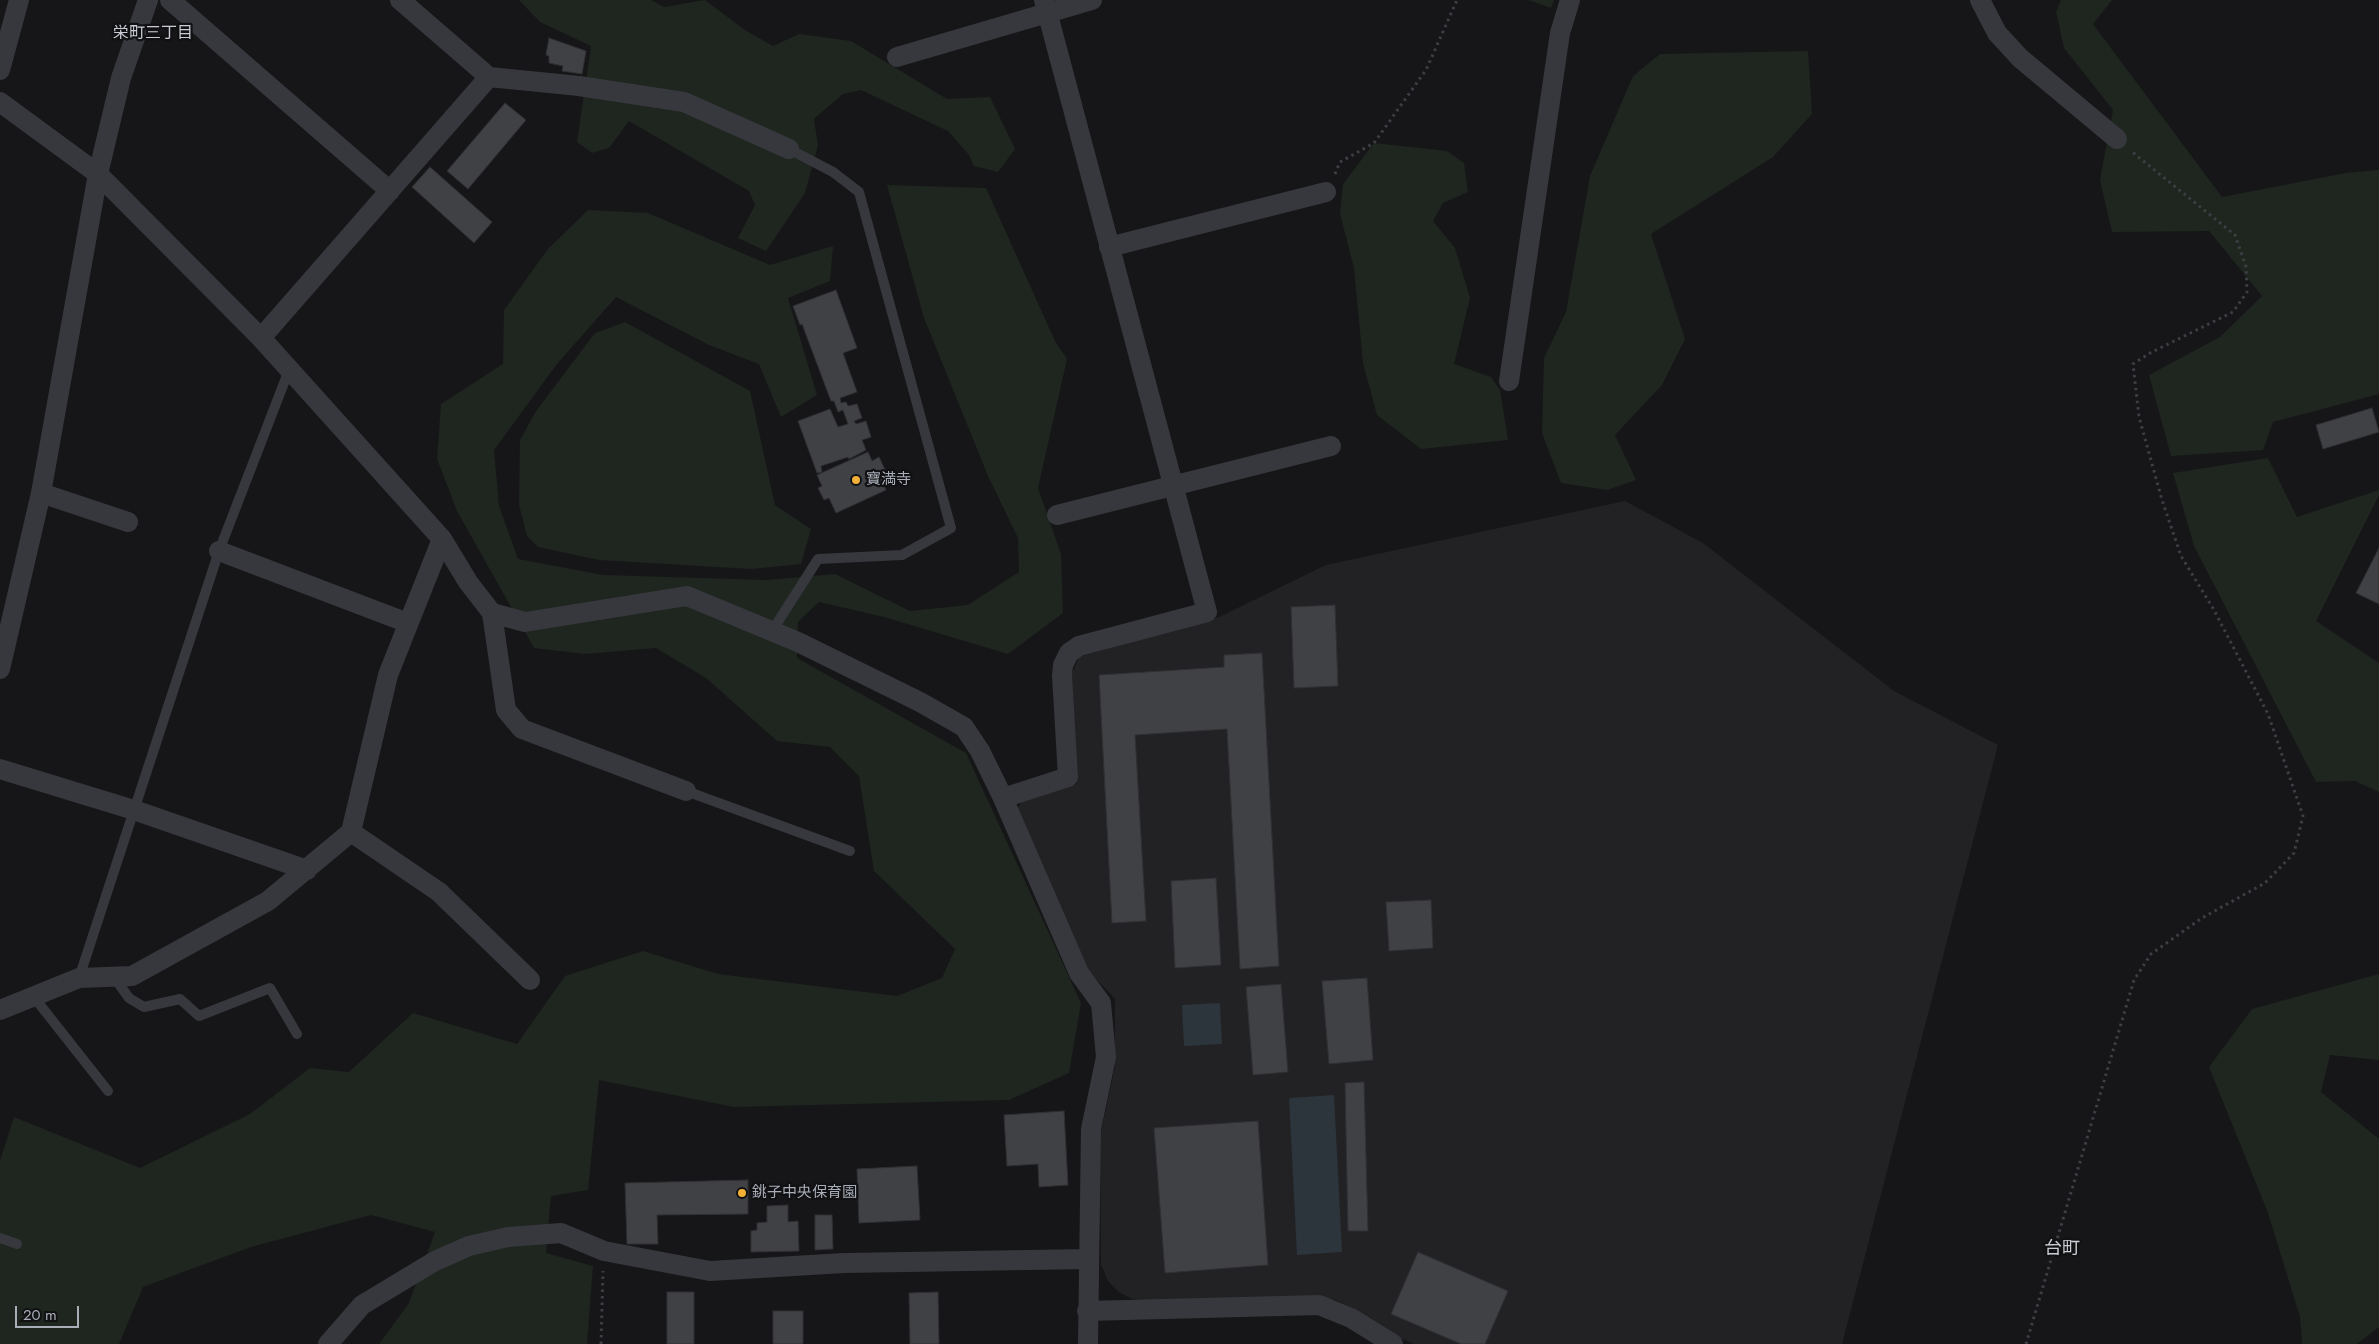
<!DOCTYPE html>
<html>
<head>
<meta charset="utf-8">
<style>
  body { margin:0 }
  #map { position:relative; width:2379px; height:1344px; overflow:hidden; background:#161618; font-family:Jost,sans-serif }
  canvas { display:block }
  .scale { position:absolute; left:15px; top:1306px; width:64px; height:22px; box-sizing:border-box; border:2px solid #a8adb8; border-top:0; padding-left:6px; font-size:15px; line-height:18px; white-space:nowrap; color:#a8adb8; -webkit-text-stroke:4px #111113; paint-order:stroke }
</style>
</head>
<body>
<div id="map">
<canvas width="2379" height="1344"></canvas>
<div class="scale">20 m</div>
</div>
<script>
const c = document.querySelector('canvas').getContext('2d');
c.lineJoin = 'round';
function paint(path, color) { c.fillStyle = color; c.fill(path, 'evenodd'); }
const poly = rows => new Path2D(rows.map(r => 'M' + r).join(''));
function stroke(path, color, width, dash) { c.strokeStyle = color; c.lineWidth = width; c.lineCap = dash ? 'butt' : 'round'; c.setLineDash(dash || []); c.stroke(path); }
function label(font, color, halo, rows, align = 'center') {
  c.font = font + ' Jost,"Noto Sans JP",sans-serif'; c.lineWidth = 4.5; c.setLineDash([]); c.textBaseline = 'middle'; c.strokeStyle = halo; c.fillStyle = color; for (const [text, x, y, turn = 0] of rows) {
    c.save(); c.translate(x, y); c.rotate((+turn || 0) * Math.PI / 180); c.textAlign = isNaN(turn) ? turn : align; if (halo) c.strokeText(text, 0, 0); c.fillText(text, 0, 0); c.restore();
  }
}
const built = poly([
  [1625,501,1703,543,1894,691,1998,745,1842,1344,1414,1344,1398,1337,1355,1309,1335,1300,1319,1298,1145,1301,1132,1299,1119,1292,1108,1281,1101,1265,1100,1137,1115,1066,1115,999,1085,967,1018,808,1022,800,1077,784,1069,681,1079,657,1219,617,1326,565]
]);
const green = poly([
  [519,0,651,0,664,7,705,0,745,30,773,46,799,34,851,41,947,99,990,97,1015,149,998,172,974,166,969,155,948,131,861,90,843,94,814,119,818,145,805,193,766,251,738,238,755,205,749,191,629,121,609,148,592,153,577,142,591,46,540,22],
  [1528,0,1554,0,1551,8],
  [2061,0,2112,0,2093,24,2222,197,2346,173,2379,170,2379,394,2273,422,2263,450,2171,456,2149,375,2220,337,2262,296,2209,231,2112,232,2100,180,2113,110,2064,48,2056,12],
  [1808,51,1812,114,1773,157,1651,234,1685,339,1662,385,1615,435,1636,480,1607,490,1561,483,1542,433,1544,358,1566,312,1590,176,1633,76,1660,54],
  [1374,143,1447,151,1464,163,1468,192,1443,203,1433,221,1455,248,1470,298,1454,364,1491,377,1500,390,1508,440,1421,449,1377,415,1363,363,1354,268,1340,214,1343,184],
  [887,185,986,188,1055,341,1067,359,1038,488,1061,554,1063,613,1008,654,884,617,819,602,798,622,797,658,966,753,1081,1003,1069,1073,1009,1100,734,1107,599,1080,588,1190,551,1196,546,1253,593,1266,587,1344,379,1344,409,1303,435,1232,371,1215,251,1247,143,1287,119,1344,0,1344,0,1161,14,1117,140,1168,250,1114,310,1068,349,1072,413,1013,517,1044,565,976,643,951,718,974,897,996,942,978,955,949,874,871,859,776,830,747,777,741,706,678,656,648,585,654,534,648,457,511,437,459,441,404,503,364,504,310,548,249,588,210,648,213,770,265,833,246,830,281,788,298,817,395,781,417,759,364,709,345,616,297,557,364,494,450,499,506,518,559,603,575,767,580,835,574,910,611,968,605,1019,572,1018,538,988,476,924,318],
  [625,322,750,391,775,505,811,529,801,564,751,569,599,560,538,547,527,536,519,505,520,440,536,411,595,333],
  [2268,458,2297,517,2379,490,2379,495,2316,621,2379,663,2379,792,2355,781,2316,782,2194,546,2173,473],
  [2379,974,2379,1060,2330,1055,2321,1092,2379,1139,2379,1327,2357,1344,2302,1344,2300,1317,2268,1213,2209,1067,2252,1009]
]);
const water = poly([
  [1220,1003,1222,1044,1184,1046,1182,1005],
  [1334,1095,1342,1252,1297,1255,1289,1098]
]);
const building = poly([
  [549,38,586,51,582,74,562,71,563,66,549,63,549,56,546,55,549,38],
  [505,103,526,120,468,189,447,171,505,103],
  [430,167,492,222,474,243,412,187,430,167],
  [836,290,857,348,843,353,857,392,840,398,841,403,846,402,848,406,857,404,862,418,854,421,856,424,866,421,871,437,862,440,866,450,849,459,848,457,821,466,822,472,817,473,798,421,830,409,838,427,848,424,843,410,838,412,834,401,831,401,802,324,800,325,793,306,836,290],
  [2372,408,2379,432,2323,449,2316,425,2372,408],
  [868,452,872,461,879,457,890,480,883,483,886,490,836,513,829,498,824,500,818,488,822,486,817,475,868,452],
  [2379,548,2379,604,2356,593,2379,548],
  [1335,605,1338,686,1294,688,1291,607,1335,605],
  [1262,653,1279,966,1240,969,1227,729,1135,735,1146,921,1112,923,1099,675,1224,667,1224,655,1262,653],
  [1216,878,1221,965,1175,968,1171,881,1216,878],
  [1431,900,1433,948,1389,951,1386,902,1431,900],
  [1367,978,1373,1060,1329,1064,1322,981,1367,978],
  [1281,984,1288,1072,1253,1075,1246,987,1281,984],
  [1364,1082,1368,1231,1348,1231,1345,1083,1364,1082],
  [1064,1111,1068,1185,1039,1187,1038,1164,1007,1166,1004,1115,1064,1111],
  [1258,1121,1268,1265,1165,1273,1154,1128,1258,1121],
  [917,1166,920,1220,859,1223,857,1169,917,1166],
  [748,1180,748,1214,657,1215,658,1244,627,1244,625,1183,748,1180],
  [788,1205,788,1222,798,1221,799,1251,751,1252,751,1231,757,1230,757,1223,767,1222,767,1206,788,1205],
  [815,1215,832,1215,833,1249,815,1250,815,1215],
  [1418,1252,1508,1291,1485,1344,1461,1344,1391,1314,1418,1252],
  [667,1292,694,1292,694,1344,667,1344,667,1292],
  [938,1292,939,1344,910,1344,909,1293,938,1292],
  [773,1311,803,1311,803,1344,773,1344,773,1311]
]);
const path = poly([
  [1335,174,1340,162,1374,143,1426,70,1457,0],
  [601,1344,603,1271],
  [2026,1344,2134,980,2151,954,2202,918,2265,883,2294,853,2303,816,2268,714,2214,610,2181,556,2162,500,2139,417,2133,364,2150,353,2233,312,2247,292,2246,267,2235,235,2131,151]
]);
const lane = poly([
  [772,631,818,559,902,555,951,528,859,192,833,172,789,149],
  [686,791,850,851],
  [114,977,129,998,144,1007,180,999,199,1016,270,988,297,1034],
  [79,978,219,551,289,370],
  [33,996,108,1091],
  [0,1238,17,1244]
]);
const street = poly([
  [170,0,390,191],
  [400,0,489,77,579,86,684,102,789,149],
  [1980,0,1997,33,2020,58,2117,139],
  [897,57,1092,0],
  [0,70,19,0],
  [0,102,98,174,261,338,442,539,468,582,492,613,525,622,687,596,798,642,920,702,964,727,980,751,1003,798,1079,973,1101,1003,1106,1057,1091,1129,1088,1344],
  [1109,247,1326,192],
  [261,338,489,77],
  [1509,381,1560,33,1570,0],
  [41,493,128,522],
  [1057,515,1331,446],
  [219,551,408,623],
  [492,613,506,710,522,729,686,791],
  [0,669,41,493,98,174,121,78,148,0],
  [0,769,134,810,307,870],
  [1003,798,1068,777,1062,676,1063,665,1069,653,1079,646,1207,612,1044,0],
  [351,832,439,892,530,980],
  [0,1010,79,978,132,976,268,901,351,832,388,675,442,539],
  [1087,1311,1319,1305,1351,1318,1393,1344],
  [328,1344,362,1305,435,1261,469,1246,508,1237,561,1233,604,1251,710,1271,844,1263,1089,1259]
]);
const markers = [
  [856,480,5,"#f2b134"],
  [742,1193,5,"#f2b134"]
];
const poiNames = [
  ["寶満寺",866,480],
  ["銚子中央保育園",752,1193]
];
const neighbourhoodNames = [
  ["栄町三丁目",153,34]
];
const quarterNames = [
  ["台町",2062,1250]
];
paint(built, '#222225');
paint(green, '#1e261f');
paint(water, '#2c353c');
paint(building, '#404145');
stroke(building, '#303034', 1);
stroke(path, '#3d3f44', 3, [2.5, 4]);
stroke(lane, '#37383d', 10);
stroke(street, '#37383d', 20);
for (const [x, y, r, color] of markers) { const dot = new Path2D(); dot.arc(x, y, r, 0, 2 * Math.PI); c.fillStyle = color; c.fill(dot); stroke(dot, '#111113', 2); }
label('15px', '#a8adb8', '#111113', poiNames, 'left');
label('16px', '#c9ccd4', '#111113', neighbourhoodNames);
label('18px', '#c9ccd4', '#111113', quarterNames);
</script>
</body>
</html>
